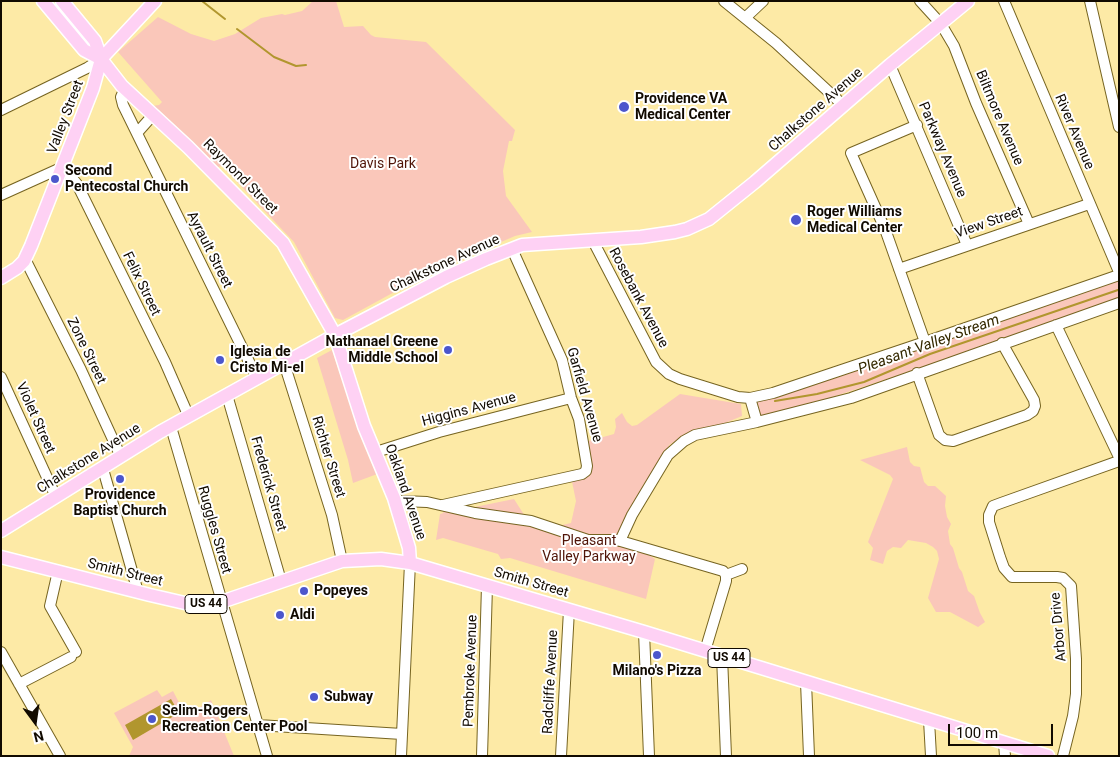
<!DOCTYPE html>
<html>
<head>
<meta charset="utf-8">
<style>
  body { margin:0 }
  #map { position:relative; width:1120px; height:757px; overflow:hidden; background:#fdeaa6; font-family:Roboto,sans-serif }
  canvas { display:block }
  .frame { position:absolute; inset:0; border:2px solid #110a00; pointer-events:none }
  .north { position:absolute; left:10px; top:697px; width:50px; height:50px; -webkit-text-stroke:4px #fff; paint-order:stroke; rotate:166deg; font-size:14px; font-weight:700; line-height:20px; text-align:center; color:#110a00 }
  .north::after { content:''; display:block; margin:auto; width:18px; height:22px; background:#110a00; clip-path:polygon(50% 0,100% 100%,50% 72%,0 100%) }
  .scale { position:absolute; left:948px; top:724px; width:105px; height:22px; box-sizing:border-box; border:2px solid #110a00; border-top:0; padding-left:6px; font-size:15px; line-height:18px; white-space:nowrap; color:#110a00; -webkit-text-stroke:4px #fff; paint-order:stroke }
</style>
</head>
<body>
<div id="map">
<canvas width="1120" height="757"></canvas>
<div class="frame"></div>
<div class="north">N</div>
<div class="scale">100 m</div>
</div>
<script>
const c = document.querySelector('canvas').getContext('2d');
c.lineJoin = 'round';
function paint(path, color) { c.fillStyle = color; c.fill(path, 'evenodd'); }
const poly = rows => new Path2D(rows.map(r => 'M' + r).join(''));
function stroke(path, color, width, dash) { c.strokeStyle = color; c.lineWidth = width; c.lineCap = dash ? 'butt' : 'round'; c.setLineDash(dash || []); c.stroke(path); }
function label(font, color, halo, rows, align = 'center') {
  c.font = font + ' Roboto,sans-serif'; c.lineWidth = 4; c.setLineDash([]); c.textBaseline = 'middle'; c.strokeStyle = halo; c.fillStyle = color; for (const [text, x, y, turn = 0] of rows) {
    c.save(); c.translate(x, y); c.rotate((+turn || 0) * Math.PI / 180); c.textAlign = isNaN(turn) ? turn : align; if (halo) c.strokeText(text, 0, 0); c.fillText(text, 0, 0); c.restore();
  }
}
const green = poly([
  [313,1,336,1,344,27,363,26,371,35,375,37,426,42,512,127,515,130,512,141,509,141,503,171,506,196,532,232,515,236,431,272,343,320,335,318,294,242,222,166,218,167,212,172,152,106,159,105,162,102,118,52,158,17,191,34,214,41,235,34,261,18,282,14,285,15,302,11],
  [1119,274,1119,302,757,422,756,397],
  [332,350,357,424,374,465,380,473,353,483,348,460,317,358],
  [680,394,741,404,742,416,708,430,695,429,669,445,670,452,622,537,655,559,646,599,510,558,501,559,498,554,443,538,436,540,440,514,443,513,445,507,460,510,514,499,528,521,550,528,571,523,576,501,571,477,584,474,585,442,614,434,616,427,615,419,622,413,627,422,632,426,637,425],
  [907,447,910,462,914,466,920,467,924,482,928,486,935,486,946,496,945,506,947,517,951,524,948,531,950,544,953,548,959,568,962,572,968,591,974,596,980,613,985,622,978,627,950,612,936,612,928,598,939,559,937,551,933,547,926,543,908,540,901,548,893,547,887,551,883,564,870,560,873,548,868,542,893,479,890,475,860,460],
  [157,690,162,697,173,691,186,716,211,700,234,756,129,756,133,747,114,713]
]);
const water = poly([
  [171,699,179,713,133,740,125,725]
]);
const stream = poly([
  [202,1,225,19],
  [237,29,274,57,296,66,306,65],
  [775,401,817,394,864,382,930,354,1118,290]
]);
const minor = poly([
  [724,1,776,43,844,106],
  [920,1,941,24,954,46,976,103,1029,224],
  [1004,1,1119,272],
  [1090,1,1119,127],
  [745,18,763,1],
  [890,65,967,245],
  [125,88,121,97,123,105,257,378],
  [1,110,87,68,101,59],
  [917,125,851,153,885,229,925,342],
  [137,133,153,115],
  [1,195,63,167,77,184,165,362,189,417],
  [592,239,656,362,669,374,680,379,738,397,750,398,757,422],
  [25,259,81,370,121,457],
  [899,269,1089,204],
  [1056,325,1119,457],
  [284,363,332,515,342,561],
  [917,373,939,435,945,440,953,441,1027,415,1033,411,1035,406,1034,400,1002,343],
  [1,377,56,497],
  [227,395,281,581],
  [750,398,773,393,925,342,1119,275],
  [171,427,267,756],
  [376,452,439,432,571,398],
  [103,469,138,592],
  [394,498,401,501,427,502,475,513,531,521,588,540,617,540,723,571,726,575],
  [443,505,582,474,586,471,587,466,579,419,571,398,562,360,512,249],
  [620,541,632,515,668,455,684,441,695,435,757,422,851,398,1119,303],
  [58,571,50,606,76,652],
  [726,575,742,569],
  [644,632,649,756],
  [705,651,726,581,726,575],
  [1,652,60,756],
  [722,656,726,756],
  [806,682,809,756],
  [19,684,71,657],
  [929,720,931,756],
  [258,725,402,734],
  [1004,743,1005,756],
  [401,756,410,563],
  [482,756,487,586],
  [561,756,569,610],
  [1063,756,1073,716,1076,694,1076,659,1071,586,1063,578,1057,577,1012,577,1004,568,1000,557,989,522,989,515,993,506,1001,503,1119,461]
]);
const major = poly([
  [43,1,84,50,101,59],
  [62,1,95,41,101,59,122,86,188,147,283,243,335,335,364,426,394,498,409,548,410,563],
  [1,278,17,268,24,261,31,246,93,88,101,59,155,1],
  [1,531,160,432,335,335,446,277,486,259,522,245,641,237,675,232,687,229,709,219,755,182,890,65,968,1],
  [1,557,150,595,189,604,201,605,221,602,342,561,381,559,410,563,644,632,1048,756]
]);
const markers = [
  [624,107,6,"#4c56cc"],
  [55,179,5,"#4c56cc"],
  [796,220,6,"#4c56cc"],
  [448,350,5,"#4c56cc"],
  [220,360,5,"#4c56cc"],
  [120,479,5,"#4c56cc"],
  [304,591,5,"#4c56cc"],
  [280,615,5,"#4c56cc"],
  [657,655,5,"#4c56cc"],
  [314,697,5,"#4c56cc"],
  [152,719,5,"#4c56cc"]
];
const shields = [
  [206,604,42],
  [729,658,42]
];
const shieldNames = [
  ["US 44",206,604],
  ["US 44",729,658]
];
const poiNames = [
  ["Providence VA",635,99],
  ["Medical Center",635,115],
  ["Second",65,171],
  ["Pentecostal Church",65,187],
  ["Roger Williams",807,212],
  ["Medical Center",807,228],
  ["Nathanael Greene",438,342,"right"],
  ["Middle School",438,358,"right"],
  ["Iglesia de",230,352],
  ["Cristo Mi-el",230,368],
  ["Providence",120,495,"center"],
  ["Baptist Church",120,511,"center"],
  ["Popeyes",314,591],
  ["Aldi",290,615],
  ["Milano's Pizza",657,671,"center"],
  ["Subway",324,697],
  ["Selim-Rogers",162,711],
  ["Recreation Center Pool",162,727]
];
const streetNames = [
  ["Chalkstone Avenue",816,110,-41],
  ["Valley Street",66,117,-69],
  ["Biltmore Avenue",999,118,67],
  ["River Avenue",1074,132,67],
  ["Parkway Avenue",942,150,67],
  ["Raymond Street",240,177,45],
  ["View Street",989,223,-19],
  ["Ayrault Street",209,250,63],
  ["Chalkstone Avenue",445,264,-25],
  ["Felix Street",141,284,64],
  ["Rosebank Avenue",638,298,62],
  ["Zone Street",86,351,64],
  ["Garfield Avenue",584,395,74],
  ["Higgins Avenue",469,410,-15],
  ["Violet Street",35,418,66],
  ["Richter Street",328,457,73],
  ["Chalkstone Avenue",89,459,-32],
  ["Frederick Street",268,484,74],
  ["Oakland Avenue",405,492,71],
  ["Ruggles Street",214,530,74],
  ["Smith Street",125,573,14],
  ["Smith Street",531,583,16],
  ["Arbor Drive",1059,627,-95],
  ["Pembroke Avenue",471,671,-88],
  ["Radcliffe Avenue",551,682,-87]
];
const parkNames = [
  ["Davis Park",383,164],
  ["Pleasant",589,541],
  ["Valley Parkway",589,557]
];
const waterNames = [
  ["Pleasant Valley Stream",929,345,-20]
];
paint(green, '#fac7ba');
paint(water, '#b1962e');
stroke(stream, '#b1962e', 2);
stroke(minor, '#766421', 12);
stroke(major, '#fff', 15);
stroke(minor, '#fff', 10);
stroke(major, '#fed1f4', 12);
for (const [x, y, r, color] of markers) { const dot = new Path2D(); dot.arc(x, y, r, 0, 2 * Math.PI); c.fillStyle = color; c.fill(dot); stroke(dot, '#fff', 2); }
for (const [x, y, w] of shields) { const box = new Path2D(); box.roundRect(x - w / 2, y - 9.5, w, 19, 4); c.fillStyle = '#fff'; c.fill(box); stroke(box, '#110a00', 1); }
label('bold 12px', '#110a00', null, shieldNames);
label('bold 14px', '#110a00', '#fff', poiNames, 'left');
label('14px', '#110a00', '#fff', streetNames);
label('14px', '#501407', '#fff', parkNames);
label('italic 15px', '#342900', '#fff', waterNames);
</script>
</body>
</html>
